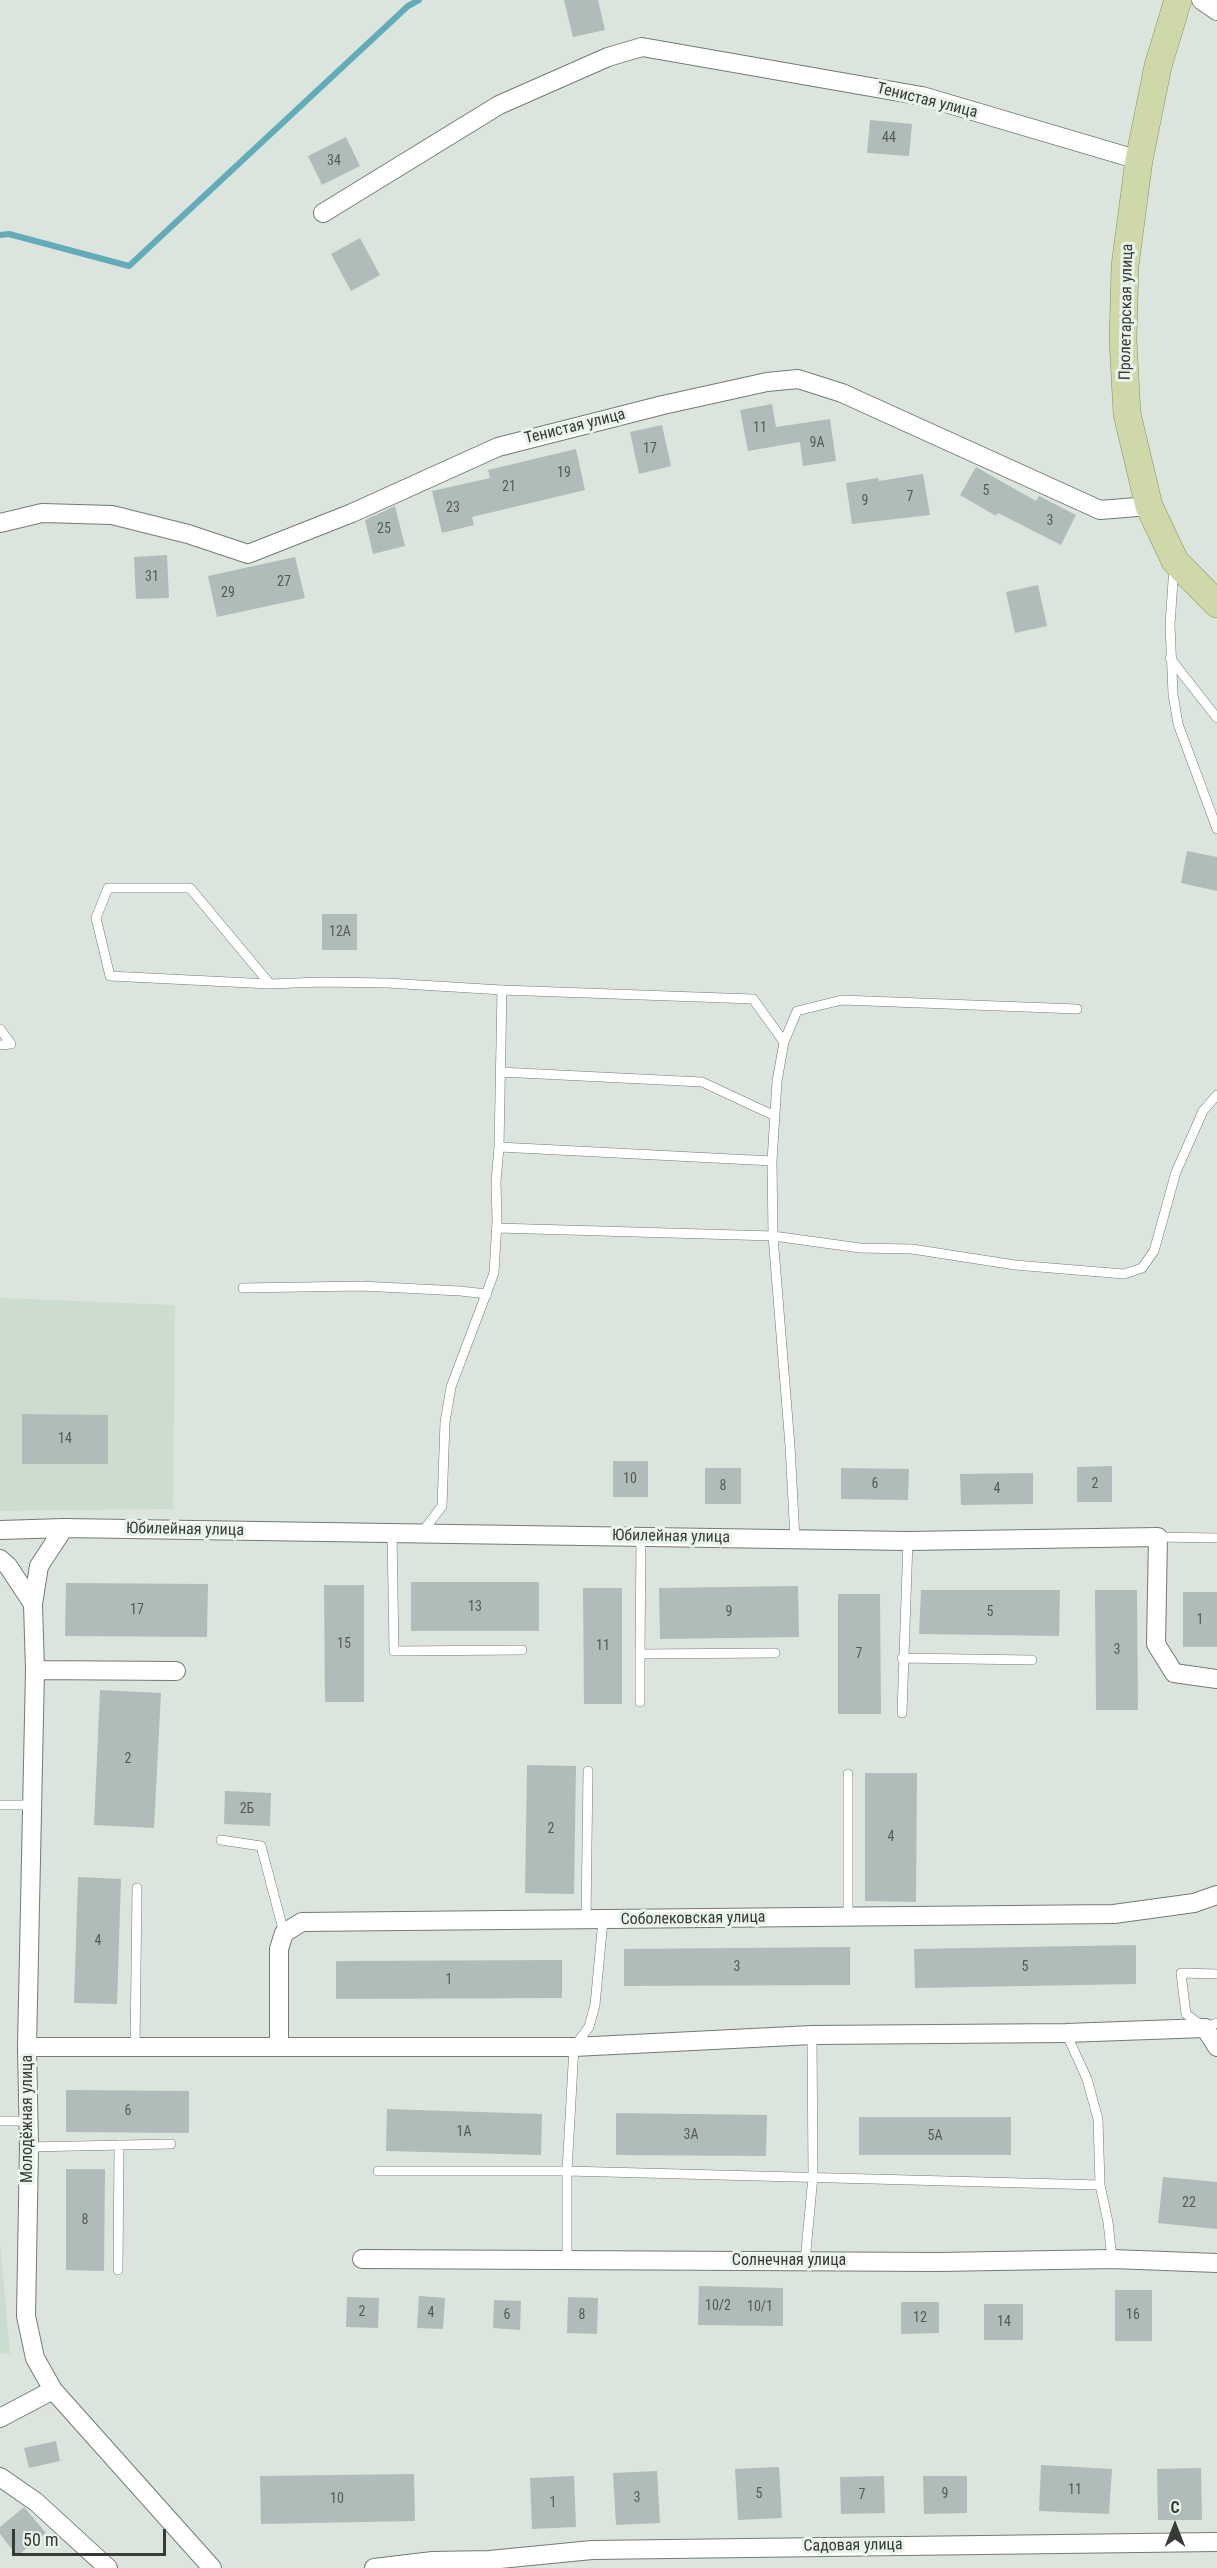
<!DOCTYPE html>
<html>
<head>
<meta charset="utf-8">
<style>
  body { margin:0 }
  #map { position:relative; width:1217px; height:2568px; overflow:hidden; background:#dce5dd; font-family:"Roboto Condensed",sans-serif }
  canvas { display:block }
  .north { position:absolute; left:1145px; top:2496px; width:60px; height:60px; -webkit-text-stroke:4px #e9f3ea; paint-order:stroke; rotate:0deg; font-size:16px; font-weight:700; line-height:24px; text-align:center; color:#373a37 }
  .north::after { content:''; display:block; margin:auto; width:21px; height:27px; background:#373a37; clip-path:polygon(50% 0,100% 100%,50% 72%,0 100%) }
  .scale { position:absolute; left:12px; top:2529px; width:154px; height:27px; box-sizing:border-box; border:3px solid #373a37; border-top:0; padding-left:8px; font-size:18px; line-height:21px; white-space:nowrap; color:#373a37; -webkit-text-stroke:4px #e9f3ea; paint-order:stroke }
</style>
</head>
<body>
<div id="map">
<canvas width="1217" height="2568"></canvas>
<div class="north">С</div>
<div class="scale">50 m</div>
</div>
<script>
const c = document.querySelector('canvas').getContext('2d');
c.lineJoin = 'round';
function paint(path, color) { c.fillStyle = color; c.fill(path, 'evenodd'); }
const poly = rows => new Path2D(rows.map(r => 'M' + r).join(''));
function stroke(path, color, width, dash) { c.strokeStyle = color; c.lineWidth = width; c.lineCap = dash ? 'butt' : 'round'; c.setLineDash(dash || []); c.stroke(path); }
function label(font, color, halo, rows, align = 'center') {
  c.font = font + ' "Roboto Condensed",sans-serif'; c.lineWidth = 6; c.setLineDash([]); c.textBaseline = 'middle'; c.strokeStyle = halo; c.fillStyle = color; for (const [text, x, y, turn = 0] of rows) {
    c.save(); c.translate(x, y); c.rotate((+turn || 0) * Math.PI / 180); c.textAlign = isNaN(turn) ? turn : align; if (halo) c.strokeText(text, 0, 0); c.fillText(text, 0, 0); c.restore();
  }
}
const built = poly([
  [0,1298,175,1305,173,1509,0,1511],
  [0,2241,10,2354,0,2353]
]);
const stream = poly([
  [0,235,9,234,129,266,408,6,419,0]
]);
const building = poly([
  [564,0,598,0,605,30,573,37],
  [870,120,912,124,909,156,867,153],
  [346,137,360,166,322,185,308,156],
  [360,238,380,275,351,291,331,254],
  [772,404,776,427,830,419,836,461,803,466,800,442,748,451,740,410],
  [662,425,671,466,639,474,630,432],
  [576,449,585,490,472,517,474,525,442,533,432,491,490,478,488,470],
  [976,467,1036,501,1039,496,1076,515,1061,545,998,513,996,516,960,495],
  [923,474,930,515,852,524,846,483,878,478,879,481],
  [395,506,405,546,373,554,365,520],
  [167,555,169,598,136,599,134,557],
  [295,557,305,598,217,617,208,576],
  [1038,585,1047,626,1015,633,1006,592],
  [1187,851,1217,857,1217,891,1181,883],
  [322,914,357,914,357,950,322,950],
  [22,1414,108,1415,108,1464,22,1464],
  [613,1461,648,1461,648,1497,613,1497],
  [1112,1466,1112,1502,1077,1502,1077,1467],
  [705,1468,741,1468,741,1504,705,1504],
  [841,1468,909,1469,908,1500,841,1499],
  [1033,1473,1033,1504,961,1505,960,1474],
  [411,1582,539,1582,539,1631,411,1631],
  [66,1583,208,1584,207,1637,65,1636],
  [324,1585,364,1585,364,1702,325,1702],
  [798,1586,799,1637,660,1639,659,1588],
  [583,1588,622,1588,622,1704,584,1704],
  [921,1590,1060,1590,1059,1636,919,1634],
  [1095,1590,1137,1590,1138,1710,1096,1710],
  [1183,1592,1217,1592,1217,1647,1183,1647],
  [838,1594,880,1594,881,1714,838,1714],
  [100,1690,161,1693,154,1828,94,1825],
  [527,1765,576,1766,574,1894,525,1893],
  [865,1773,917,1773,916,1902,865,1901],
  [225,1791,271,1793,270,1826,224,1824],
  [78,1877,121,1879,117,2004,74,2003],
  [1136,1945,1136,1984,915,1988,914,1949],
  [850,1947,850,1985,624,1986,624,1949],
  [562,1960,562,1998,336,1999,336,1961],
  [66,2090,189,2091,189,2133,66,2132],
  [387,2109,542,2114,541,2155,386,2151],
  [616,2113,767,2115,766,2156,616,2155],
  [859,2117,1011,2117,1011,2155,859,2155],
  [66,2169,105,2169,104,2271,66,2270],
  [1163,2177,1217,2182,1217,2229,1158,2223],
  [699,2286,783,2288,783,2326,698,2325],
  [1115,2290,1152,2290,1152,2341,1115,2341],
  [419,2296,445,2298,443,2329,417,2328],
  [347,2297,379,2298,378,2328,346,2327],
  [568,2297,598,2298,597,2334,567,2333],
  [494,2300,521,2301,520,2330,493,2328],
  [901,2302,939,2302,939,2333,901,2334],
  [984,2304,1023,2304,1023,2340,984,2340],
  [56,2441,60,2461,29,2468,24,2448],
  [1041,2465,1112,2469,1109,2514,1039,2511],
  [779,2467,782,2518,738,2520,735,2469],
  [1201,2468,1202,2520,1158,2520,1157,2469],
  [657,2471,660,2523,616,2525,613,2473],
  [414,2474,415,2521,261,2524,260,2476],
  [574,2476,576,2527,532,2529,530,2478],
  [884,2476,885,2513,841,2514,840,2477],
  [923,2476,967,2476,967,2513,924,2514],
  [24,2507,46,2533,17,2556,0,2534,0,2527]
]);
const service = poly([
  [1174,566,1170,625,1173,694,1178,724,1217,829],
  [1170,658,1217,718],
  [270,984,190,888,108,888,96,918,110,976,270,984,321,982,387,983,502,990,499,1147,496,1181,497,1221,494,1273,451,1387,445,1422,442,1506,421,1534],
  [502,990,753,999,784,1042,777,1081,772,1161,773,1236,790,1446,795,1539],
  [0,1029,11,1044,0,1045],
  [784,1042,797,1011,842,1000,1077,1009],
  [500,1072,702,1082,775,1116],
  [499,1147,772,1161],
  [497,1228,773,1236,860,1248,912,1249,1015,1265,1124,1274,1142,1268,1154,1251,1176,1172,1203,1111,1217,1095],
  [243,1288,361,1286,460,1291,487,1294],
  [392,1533,394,1651,522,1650],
  [641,1536,640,1654,775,1653],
  [1158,1537,1217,1538],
  [640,1654,640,1702],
  [902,1658,1032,1660],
  [902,1713,908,1541],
  [848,1774,848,1917],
  [0,1805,32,1805],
  [221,1840,261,1846,284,1933],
  [586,1920,588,1771],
  [1217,1974,1181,1973,1186,2014,1205,2028,1217,2023],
  [1066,2033,1087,2079,1098,2119,1100,2185,1108,2222,1112,2259],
  [135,2047,137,1888],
  [0,2121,28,2121],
  [29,2147,171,2144],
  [378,2171,567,2171,1100,2185],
  [567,2260,567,2171,574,2047,589,2027,595,2005,603,1920],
  [805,2261,813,2176,812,2035],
  [118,2270,119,2145]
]);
const minor = poly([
  [1201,0,1217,11],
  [323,213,499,105,608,57,642,47,922,96,1139,160],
  [0,523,42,513,112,515,188,534,248,554,352,513,498,447,663,405,767,382,798,379,842,393,1100,510,1149,506],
  [0,1530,64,1528,908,1541,1158,1537,1156,1644,1174,1673,1217,1679],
  [0,1559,8,1566,33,1604,35,1670,27,2047,29,2147,26,2316,35,2358,53,2390,212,2568],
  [33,1604,39,1566,64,1528],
  [35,1670,176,1671],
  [27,2047,574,2047,812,2035,1066,2033,1205,2028,1217,2047],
  [279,2047,279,1949,284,1933,302,1922,1114,1914,1194,1903,1217,1895],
  [362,2259,939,2262,1112,2259,1217,2263],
  [0,2418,53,2390],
  [0,2477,36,2502,108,2568],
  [374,2568,433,2561,490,2560,592,2550,1217,2542]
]);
const primary = poly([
  [1178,0,1158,66,1139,160,1125,266,1123,339,1127,414,1149,506,1175,561,1217,604]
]);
const numberNames = [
  ["44",889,138],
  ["34",334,161],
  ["11",760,428],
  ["9А",817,443],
  ["17",650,449],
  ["19",564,473],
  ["21",509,487],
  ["5",986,491],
  ["7",910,497],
  ["9",865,501],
  ["23",453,508],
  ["3",1050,521],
  ["25",384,529],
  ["31",152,577],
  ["27",284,582],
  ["29",228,593],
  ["12А",340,932],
  ["14",65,1439],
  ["10",630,1479],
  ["6",875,1484],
  ["2",1095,1484],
  ["8",723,1486],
  ["4",997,1489],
  ["13",475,1607],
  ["17",137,1610],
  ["9",729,1612],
  ["5",990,1612],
  ["1",1200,1620],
  ["15",344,1644],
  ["11",603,1646],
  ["3",1117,1650],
  ["7",859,1654],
  ["2",128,1759],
  ["2Б",247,1809],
  ["2",551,1829],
  ["4",891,1837],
  ["4",98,1941],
  ["3",737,1967],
  ["5",1025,1967],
  ["1",449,1980],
  ["6",128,2111],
  ["1А",464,2132],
  ["3А",691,2135],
  ["5А",935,2136],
  ["22",1189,2203],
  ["8",85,2220],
  ["10/2",718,2306],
  ["10/1",760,2307],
  ["2",362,2312],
  ["4",431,2313],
  ["6",507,2315],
  ["8",582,2315],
  ["16",1133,2315],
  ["12",920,2318],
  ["14",1004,2322],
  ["11",1075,2490],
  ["5",759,2494],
  ["9",945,2494],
  ["7",862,2495],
  ["3",637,2498],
  ["10",337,2499],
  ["1",553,2503]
];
const streetNames = [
  ["Тенистая улица",927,101,14],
  ["Пролетарская улица",1127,312,-89],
  ["Тенистая улица",575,427,-14],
  ["Юбилейная улица",185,1530,1],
  ["Юбилейная улица",671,1537,1],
  ["Соболековская улица",693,1919,-1],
  ["Молодёжная улица",28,2119,-90],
  ["Солнечная улица",789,2261],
  ["Садовая улица",853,2546,-1]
];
paint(built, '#ccdccf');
stroke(stream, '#62abb8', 6);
paint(building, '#afbcb9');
stroke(service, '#727b74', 10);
stroke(minor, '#727b74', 20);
stroke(primary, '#84905b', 28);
stroke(service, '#fff', 9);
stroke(minor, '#fff', 18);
stroke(primary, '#ced8a9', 27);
label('14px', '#555a58', null, numberNames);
label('16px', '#373a37', '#e9f3ea', streetNames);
</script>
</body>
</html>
